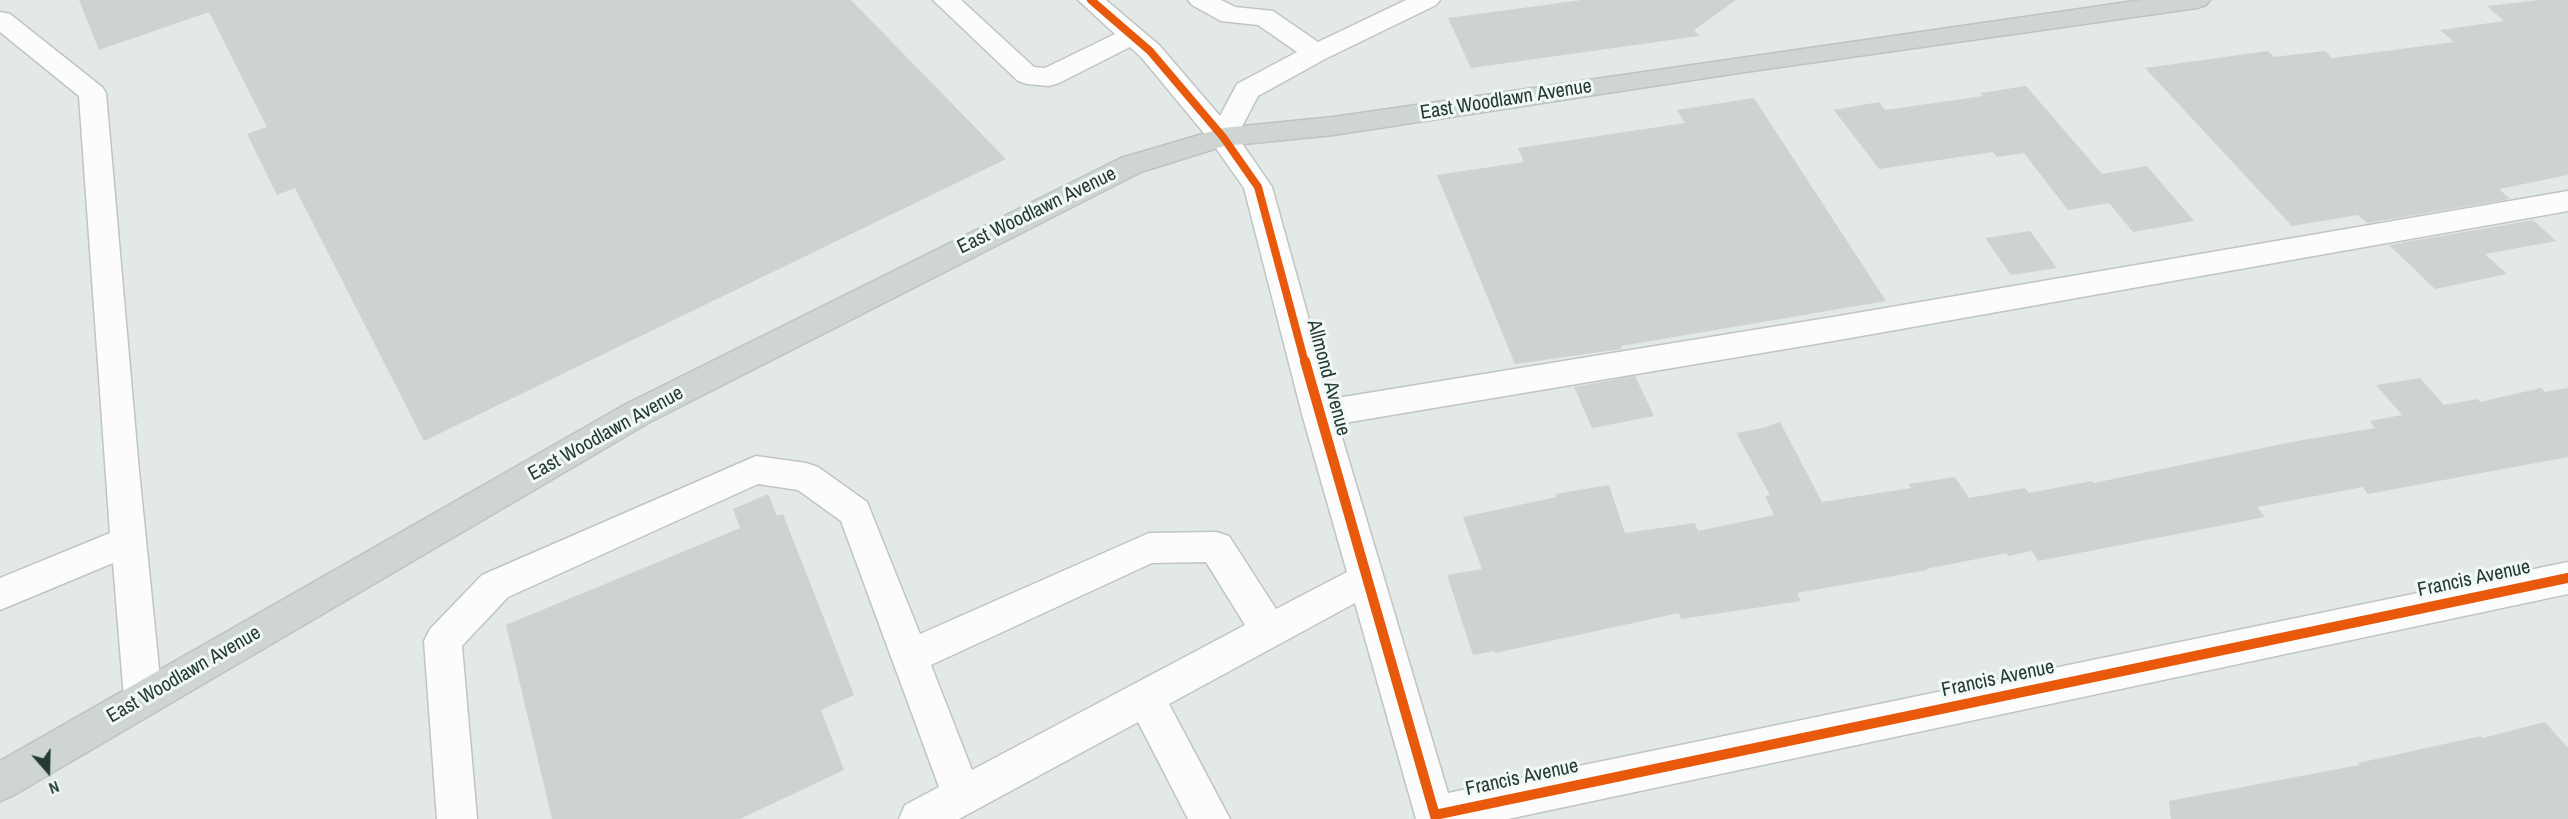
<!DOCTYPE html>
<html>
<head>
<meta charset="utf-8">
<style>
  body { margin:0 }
  #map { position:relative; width:2568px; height:819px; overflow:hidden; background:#e3e9e6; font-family:"Archivo Narrow",sans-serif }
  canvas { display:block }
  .north { position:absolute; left:18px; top:741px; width:60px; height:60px; -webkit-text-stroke:4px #f2f8f5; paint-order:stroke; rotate:160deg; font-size:16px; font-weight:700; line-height:24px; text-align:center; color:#233a36 }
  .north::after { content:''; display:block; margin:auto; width:21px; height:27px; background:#233a36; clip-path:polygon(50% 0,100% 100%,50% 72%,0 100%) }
</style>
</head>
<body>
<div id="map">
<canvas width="2568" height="819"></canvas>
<div class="north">N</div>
</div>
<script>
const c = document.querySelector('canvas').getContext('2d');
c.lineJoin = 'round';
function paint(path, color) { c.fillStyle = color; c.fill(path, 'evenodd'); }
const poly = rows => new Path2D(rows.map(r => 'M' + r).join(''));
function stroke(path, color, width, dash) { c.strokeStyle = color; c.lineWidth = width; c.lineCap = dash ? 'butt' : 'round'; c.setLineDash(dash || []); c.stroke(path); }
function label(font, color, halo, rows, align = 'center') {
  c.font = font + ' "Archivo Narrow",sans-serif'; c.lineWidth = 6; c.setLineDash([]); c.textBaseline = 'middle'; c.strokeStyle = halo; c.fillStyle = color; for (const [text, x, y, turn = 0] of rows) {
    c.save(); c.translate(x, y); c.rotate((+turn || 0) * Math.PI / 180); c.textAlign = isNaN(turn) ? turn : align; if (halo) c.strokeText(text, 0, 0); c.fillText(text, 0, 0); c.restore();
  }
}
const building = poly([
  [79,0,851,0,1006,159,424,441,295,188,277,195,247,134,267,127,209,12,99,50],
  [1582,0,1736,0,1694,30,1699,36,1471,68,1448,18],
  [2540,0,2568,0,2568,175,2499,189,2510,199,2367,223,2358,215,2292,226,2145,68,2268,51,2274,57,2325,51,2332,58,2454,42,2440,30,2504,21,2487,6],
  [2026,86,2102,174,2147,166,2194,221,2133,232,2109,203,2068,210,2024,153,1997,157,1993,152,1879,169,1834,110,1879,102,1885,110,1983,96,1981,93],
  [1754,98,1886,301,1621,346,1622,349,1515,364,1437,175,1524,162,1518,148,1685,123,1677,110],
  [2533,220,2556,241,2485,254,2507,274,2435,289,2389,245],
  [2030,231,2057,268,2011,275,1985,238],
  [1635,376,1654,416,1592,428,1574,387],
  [2420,378,2444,405,2478,399,2480,402,2541,388,2545,392,2568,388,2568,457,2368,494,2363,487,2257,507,2265,517,2038,561,2032,551,2008,556,2007,553,1926,569,1927,570,1797,593,1801,601,1681,619,1679,613,1495,653,1494,651,1473,655,1447,575,1482,569,1463,517,1557,497,1555,494,1609,485,1625,533,1695,523,1698,531,1774,515,1765,496,1770,495,1736,433,1763,428,1780,422,1822,502,1911,488,1909,484,1955,477,1969,498,2025,488,2029,493,2092,481,2094,483,2297,441,2375,428,2370,421,2402,415,2376,385],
  [768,494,777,516,783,514,854,695,821,710,844,770,740,819,552,819,506,625,740,528,733,509],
  [2545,722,2568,748,2568,819,2171,819,2169,801,2359,765,2358,763,2481,736,2483,738]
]);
const minor = poly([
  [933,0,961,0,1034,67,1045,68,1115,34,1078,0,1106,0,1159,45,1220,116,1237,84,1297,52,1258,25,1221,21,1192,5,1188,0,1221,0,1235,7,1273,11,1318,42,1406,0,1440,0,1436,5,1325,59,1258,96,1237,136,1272,187,1331,399,1833,317,2568,191,2568,211,1833,341,1338,424,1448,793,2568,562,2568,594,1508,819,1416,819,1355,603,1169,704,1230,819,1188,819,1138,722,959,819,899,819,905,805,939,787,841,521,798,490,758,484,508,597,462,646,477,819,437,819,424,641,430,629,482,575,756,456,806,463,818,467,867,502,920,634,1149,533,1216,532,1229,536,1276,609,1347,572,1302,414,1244,188,1213,144,1141,57,1130,47,1059,83,1049,86,1027,84,1018,81,933,0],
  [1206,562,1245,625,972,770,931,665,1152,563,1206,562],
  [0,12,10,14,102,87,106,93,139,471,162,698,157,710,143,716,129,710,124,698,113,563,0,610,0,578,110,533,79,96,0,32,0,12]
]);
const major = poly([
  [2142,0,2210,0,2206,5,2197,8,1745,72,1333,135,1224,146,1141,172,650,422,14,795,0,801,0,761,626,404,1121,158,1223,128,1333,117,2142,0]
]);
const cyclewayFar1 = poly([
  [1091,0,1150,51,1223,137,1258,187,1305,363]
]);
const cycleway = poly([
  [1305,361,1436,819],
  [1435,815,2568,578]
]);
const streetNames = [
  ["East Woodlawn Avenue",1506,100,-9],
  ["East Woodlawn Avenue",1037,211,-26],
  ["Allmond Avenue",1328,378,75],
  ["East Woodlawn Avenue",606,434,-29],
  ["Francis Avenue",2474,579,-12],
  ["East Woodlawn Avenue",184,675,-30],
  ["Francis Avenue",1998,679,-12],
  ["Francis Avenue",1522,778,-12]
];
paint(building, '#ced2d1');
stroke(minor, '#c0c5c3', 3);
stroke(major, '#bcc4c3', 3);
paint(minor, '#fbfcfb');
paint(major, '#ced5d3');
stroke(cyclewayFar1, '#e8590c', 8);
stroke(cycleway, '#e8590c', 10);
label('20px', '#233a36', '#f2f8f5', streetNames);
</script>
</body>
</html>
